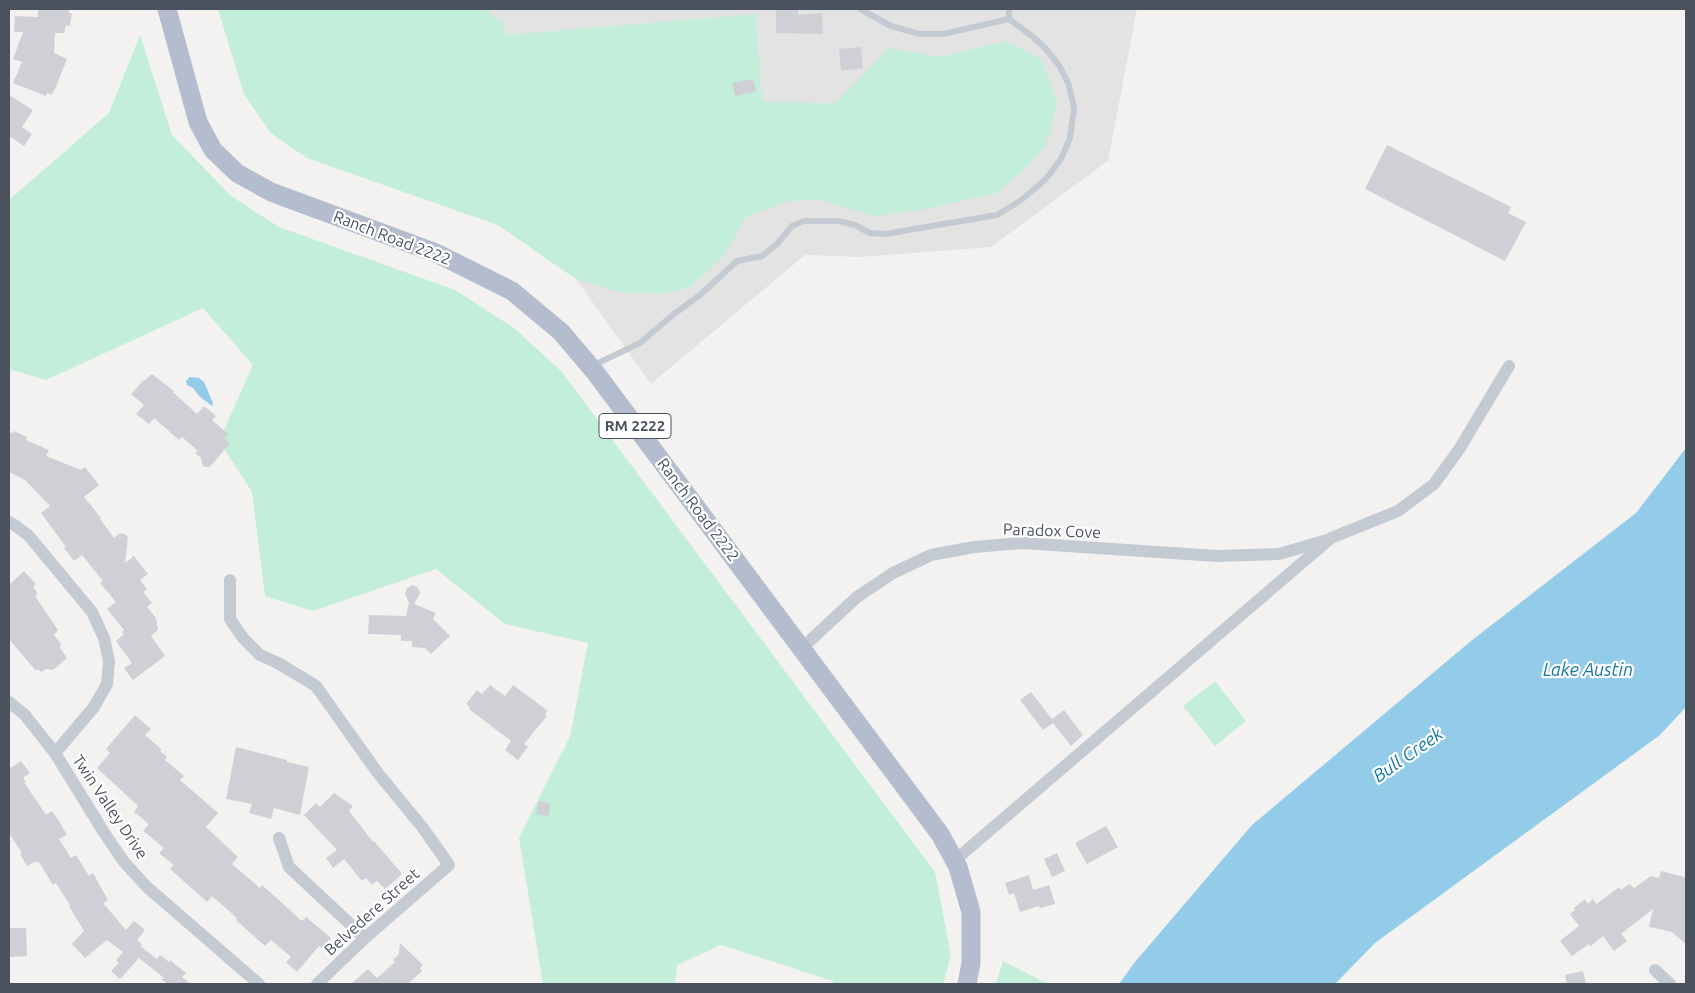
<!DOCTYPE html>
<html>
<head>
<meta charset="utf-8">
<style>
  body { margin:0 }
  #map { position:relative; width:1695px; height:993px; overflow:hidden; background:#f3f2f1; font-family:Ubuntu,sans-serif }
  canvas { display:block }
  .frame { position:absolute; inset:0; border:10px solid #4a525e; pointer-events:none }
</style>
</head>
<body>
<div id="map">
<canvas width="1695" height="993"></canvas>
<div class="frame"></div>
</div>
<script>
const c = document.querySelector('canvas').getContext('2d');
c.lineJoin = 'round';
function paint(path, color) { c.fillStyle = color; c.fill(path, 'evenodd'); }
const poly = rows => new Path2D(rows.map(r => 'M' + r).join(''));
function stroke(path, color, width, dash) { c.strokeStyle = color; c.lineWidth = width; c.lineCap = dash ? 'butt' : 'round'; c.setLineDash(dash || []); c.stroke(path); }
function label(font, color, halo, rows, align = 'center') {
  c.font = font + ' Ubuntu,sans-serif'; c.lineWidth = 4.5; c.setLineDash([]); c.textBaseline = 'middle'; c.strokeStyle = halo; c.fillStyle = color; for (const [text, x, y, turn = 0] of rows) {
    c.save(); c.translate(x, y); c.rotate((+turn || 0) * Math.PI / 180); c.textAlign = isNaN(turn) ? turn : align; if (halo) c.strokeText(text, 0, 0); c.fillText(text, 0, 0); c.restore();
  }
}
const education = poly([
  [218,9,1137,9,1108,161,991,247,860,257,805,255,651,384,576,279,498,225,307,158,271,133,244,94]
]);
const green = poly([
  [218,9,488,9,493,17,504,23,506,35,756,14,762,102,836,103,889,48,940,57,1007,41,1041,59,1057,101,1052,123,1045,146,1025,169,997,193,922,210,873,216,819,199,786,202,747,216,724,256,690,287,663,294,618,292,576,279,498,225,307,158,271,133,244,94],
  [140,35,172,135,231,196,279,227,455,290,514,328,561,371,935,872,951,956,943,984,833,984,833,981,721,945,677,965,675,984,543,984,519,838,570,737,588,643,505,624,436,569,313,611,265,596,252,492,219,441,253,365,203,308,46,380,9,369,9,200,109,113],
  [1215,681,1246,721,1215,746,1183,706],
  [1003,961,1048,984,996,984]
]);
const water = poly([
  [190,377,199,378,204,382,213,403,212,406,199,396,193,388,187,385,186,381],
  [1686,448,1686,707,1660,735,1375,943,1335,984,1119,984,1135,962,1252,825,1471,641,1636,513]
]);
const building = poly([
  [38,9,69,9,69,13,72,13,70,26,66,25,64,33,55,33,54,53,67,59,55,89,51,95,47,93,46,96,13,83,22,62,13,59,23,32,14,32,15,16,38,17],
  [776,9,798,9,798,15,822,13,823,34,776,33],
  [861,47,863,68,841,71,839,49],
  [753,79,756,92,735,96,732,83],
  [9,95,33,110,22,127,32,134,24,146,9,136],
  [1387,145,1511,207,1508,213,1526,222,1505,261,1365,189],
  [152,374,174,391,173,392,197,414,204,406,216,416,212,420,228,434,224,438,230,443,210,467,205,467,202,464,201,458,195,453,198,451,182,437,179,440,154,418,149,424,136,414,144,405,131,394,143,381,144,381],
  [14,431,27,437,26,440,49,450,46,456,81,470,85,467,99,485,84,497,101,518,100,519,114,538,120,533,125,534,128,537,125,563,134,556,148,574,140,580,147,589,143,592,152,603,147,607,156,618,158,630,151,636,165,656,133,680,124,668,132,663,116,641,124,634,122,632,124,630,107,609,116,602,100,583,103,581,82,555,74,561,64,548,66,547,41,513,50,506,25,480,9,472,9,432,13,433],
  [24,571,36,584,33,587,38,594,35,596,58,630,54,635,61,644,60,648,67,658,53,670,46,669,41,672,38,669,36,671,9,639,9,585],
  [413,585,418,588,420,593,414,604,436,613,433,619,450,636,431,654,425,648,412,647,412,641,401,641,401,635,368,634,369,615,406,616,409,603,405,594,407,588],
  [490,685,505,696,513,685,548,711,545,714,547,716,524,744,528,747,518,760,505,750,511,741,469,709,470,707,466,704,477,690,482,694],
  [1031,692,1052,719,1064,710,1083,735,1071,746,1053,723,1043,730,1020,700],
  [135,715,151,729,145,735,162,750,160,751,167,757,165,760,184,776,180,780,218,813,206,827,238,857,232,864,260,888,262,885,302,921,306,917,331,938,322,948,319,946,297,972,286,962,291,957,271,940,265,946,236,920,237,918,212,896,207,902,170,869,174,865,159,853,164,848,143,831,149,824,134,812,138,806,97,768,110,753,106,749],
  [236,747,287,760,287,762,309,767,300,815,274,808,271,819,249,813,252,804,226,799],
  [21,761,30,773,23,778,26,782,24,782,46,815,52,811,60,823,67,835,59,839,71,858,76,855,89,876,93,873,108,900,103,903,126,930,134,921,145,930,137,940,142,944,140,946,157,959,160,955,169,962,170,960,186,973,182,977,191,984,168,984,162,980,164,978,139,958,120,979,111,971,119,963,116,960,123,952,107,940,85,958,72,944,84,931,69,906,70,905,56,883,53,885,39,862,37,863,36,861,27,866,20,854,22,853,9,833,9,769],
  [334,793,353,806,349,811,373,842,374,841,402,874,385,889,377,881,372,885,366,878,362,881,344,859,333,868,326,858,337,850,304,815,316,803,320,807],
  [539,801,551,804,548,816,536,814],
  [1106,826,1118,847,1087,864,1075,843],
  [1057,853,1065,871,1052,877,1044,859],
  [1661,871,1684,877,1686,880,1686,944,1672,932,1649,927,1653,909,1621,934,1627,941,1614,951,1603,936,1591,946,1589,944,1572,956,1560,941,1579,926,1570,914,1575,910,1574,908,1585,899,1588,904,1593,899,1596,904,1598,903,1619,887,1621,890,1629,884,1634,888,1651,876,1659,878],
  [1029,875,1033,890,1049,885,1055,904,1040,908,1039,906,1020,912,1014,893,1009,895,1005,883],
  [9,928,26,928,27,956,10,957],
  [400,943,423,965,420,968,422,971,408,984,351,984,368,969,377,978,395,962,393,960,399,954],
  [1583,971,1586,984,1567,984,1565,975]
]);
const service = poly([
  [1009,9,1009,19],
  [594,365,640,343,674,314,700,295,737,261,762,256,777,244,792,226,804,221,838,221,855,225,870,233,885,234,997,215,1020,201,1045,180,1061,159,1070,138,1074,109,1069,85,1059,65,1046,49,1032,36,1009,19,943,34,920,34,891,26,860,9]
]);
const minor = poly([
  [9,522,16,526,29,536,92,612,104,638,109,661,107,684,94,707,55,753],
  [230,580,230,619,243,638,260,655,278,663,316,686,377,772,423,828,449,865,365,938,317,984],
  [802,648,857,597,893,573,931,555,974,547,1022,543,1217,556,1279,554,1327,540],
  [9,702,24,714,55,753,103,831,124,862,147,887,259,984],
  [279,838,289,867,365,938],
  [954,861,1331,538,1398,511,1434,484,1460,448,1509,366],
  [1655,970,1670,984]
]);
const primary = poly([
  [167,9,198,122,213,150,237,173,271,192,436,253,512,291,561,332,595,372,940,834,958,867,971,912,971,963,967,984]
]);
const shields = [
  [635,426,72]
];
const shieldNames = [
  ["RM 2222",635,426]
];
const streetNames = [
  ["Ranch Road 2222",392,238,21],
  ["Ranch Road 2222",698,510,53],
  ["Paradox Cove",1052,531,2],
  ["Twin Valley Drive",110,807,56],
  ["Belvedere Street",372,912,-42]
];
const waterNames = [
  ["Lake Austin",1588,670],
  ["Bull Creek",1408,755,-35]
];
paint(education, '#e4e3e3');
paint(green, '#c3eed9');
paint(water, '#92cce9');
paint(building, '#cfd0d5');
stroke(service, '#c3cad2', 6);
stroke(minor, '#c3cad2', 12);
stroke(primary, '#b3bdce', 19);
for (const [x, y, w] of shields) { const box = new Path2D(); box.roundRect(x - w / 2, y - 12.5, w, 25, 4); c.fillStyle = '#fff'; c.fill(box); stroke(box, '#4a525e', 1); }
label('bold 15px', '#4a525e', null, shieldNames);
label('16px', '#4a525e', '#fff', streetNames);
label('italic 18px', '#1376a8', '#fff', waterNames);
</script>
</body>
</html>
